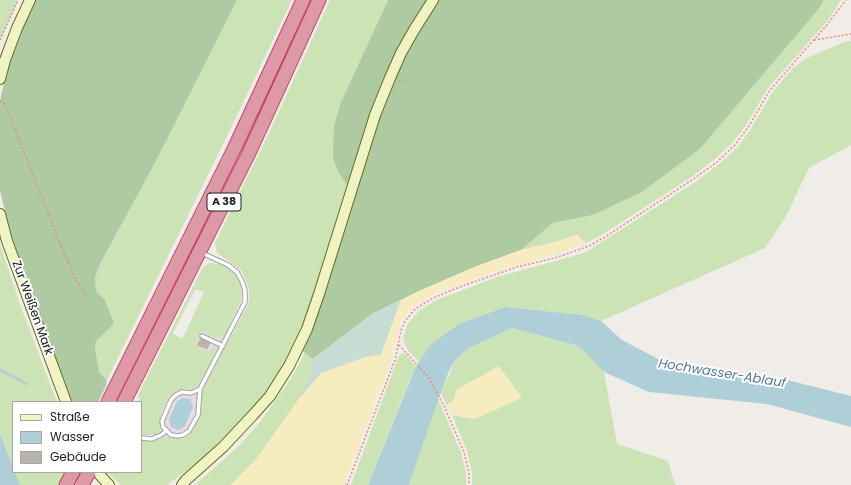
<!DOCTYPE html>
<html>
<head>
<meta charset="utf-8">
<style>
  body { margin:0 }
  #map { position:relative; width:851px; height:485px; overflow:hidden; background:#f0ede8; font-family:Poppins,sans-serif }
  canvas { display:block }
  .legend { position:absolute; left:12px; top:401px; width:130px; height:72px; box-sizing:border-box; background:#fff; border:1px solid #a6a6a6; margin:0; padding:5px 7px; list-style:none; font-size:12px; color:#202020 }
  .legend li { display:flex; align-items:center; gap:8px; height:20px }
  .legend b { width:20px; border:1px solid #a6a6a6 }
</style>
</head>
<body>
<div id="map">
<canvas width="851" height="485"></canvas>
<ul class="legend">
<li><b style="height:5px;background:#f0f3c3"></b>Straße</li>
<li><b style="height:11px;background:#aeced8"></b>Wasser</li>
<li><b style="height:11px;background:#b9b3ae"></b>Gebäude</li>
</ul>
</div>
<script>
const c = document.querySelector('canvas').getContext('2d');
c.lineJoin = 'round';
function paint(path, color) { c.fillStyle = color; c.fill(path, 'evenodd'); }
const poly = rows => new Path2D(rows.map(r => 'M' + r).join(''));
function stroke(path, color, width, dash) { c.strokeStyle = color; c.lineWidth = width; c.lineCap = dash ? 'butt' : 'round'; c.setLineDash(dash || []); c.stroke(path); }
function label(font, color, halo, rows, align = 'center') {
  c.font = font + ' Poppins,sans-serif'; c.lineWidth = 4; c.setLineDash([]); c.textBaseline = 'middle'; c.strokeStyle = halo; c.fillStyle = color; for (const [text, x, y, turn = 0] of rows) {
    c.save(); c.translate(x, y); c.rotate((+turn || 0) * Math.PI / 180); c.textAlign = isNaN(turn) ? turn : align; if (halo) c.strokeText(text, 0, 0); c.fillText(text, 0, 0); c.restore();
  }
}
const industrial = poly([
  [202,331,215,338,224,337,237,344,187,445,166,438,157,440,152,428]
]);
const grass = poly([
  [0,0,18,0,0,40],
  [237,0,292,0,228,134,107,380,99,372,95,347,96,341,99,337,109,329,104,299,96,291,95,277,101,262,156,161],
  [330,0,388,0,341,102,339,174,347,185,315,293,303,327,285,363,266,393,251,412,232,432,204,458,167,485,121,485,107,472,141,472,141,441,152,441,169,437,177,439,182,439,188,436,193,431,202,409,201,397,203,390,248,304,249,298,249,289,245,278,240,269,217,253,215,243,270,131],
  [824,0,841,0,828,20,768,88,744,128,732,143,715,159,693,176,603,234,586,243,577,235,559,241,521,250,553,223,593,215,642,192,699,150,817,11],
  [847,41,851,41,851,145,809,168,785,218,765,248,601,321,583,315,506,307,429,346,419,362,407,349,403,338,407,325,419,311,437,300,494,278,581,254,591,249,697,181,719,164,738,147,750,130,772,93,793,68,807,58],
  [0,244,22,310,57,402,13,402,13,467,0,432],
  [209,263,220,264,229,269,235,274,240,282,242,291,241,301,224,337,215,338,202,331,195,345,209,352,213,345,217,351,199,384,191,389,183,389,173,393,168,397,160,415,160,430,156,435,141,435,141,402,138,402,140,398,137,397,203,267],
  [195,290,199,290,204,292,184,336,181,339,173,333],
  [401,300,392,322,310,387,299,399,257,458,231,485,195,485,240,445,260,422,290,380,305,353,313,359],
  [512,328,579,346,604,372,617,444,668,461,673,479,676,485,472,485,472,473,467,451,452,415,475,419,453,401,447,405,441,393,456,359,469,348],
  [402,354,405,354,416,366,401,402,368,485,351,485,397,361,399,356],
  [438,399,461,453,466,472,466,485,409,485],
  [15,472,85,472,90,485,20,485]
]);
const forest = poly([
  [35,0,237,0,156,161,101,262,95,277,96,291,104,299,114,323,109,329,99,338,96,341,95,347,99,372,107,380,106,386,98,402,72,402,37,310,13,241,0,191,0,102,2,91,9,64,18,36],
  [388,0,427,0,409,29,397,52,379,90,347,185,339,174,333,157,334,126,341,102],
  [438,0,824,0,817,11,699,150,642,192,593,215,553,223,521,250,477,266,419,291,372,314,313,359,302,351,372,137,394,81,406,54]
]);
const wetland = poly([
  [401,300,381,355,310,387,299,399,312,370,313,359,372,314]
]);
const sand = poly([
  [577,235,586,243,554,255,490,273,460,284,431,295,415,305,404,316,399,325,392,358,344,485,231,485,257,458,299,399,321,373,368,356,381,355,401,300,419,291,477,266,521,250,559,241],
  [499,366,522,398,475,419,452,415,447,405,453,401,457,389]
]);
const water = poly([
  [506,307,583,315,601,321,622,340,666,363,783,379,851,396,851,427,767,404,649,392,604,372,579,346,512,328,469,348,456,359,449,371,437,403,409,485,368,485,415,369,429,346,459,324],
  [183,398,190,399,192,403,193,407,185,426,181,429,177,430,171,427,169,420,177,401],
  [0,433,13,467,13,472,15,472,20,485,0,485]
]);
const stream = poly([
  [0,370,27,384]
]);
const building = poly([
  [201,338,210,343,207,349,197,345,201,338]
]);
const path = poly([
  [0,40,18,0],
  [814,40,851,34],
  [399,81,405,82],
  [0,101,5,104,60,243,75,278,86,296],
  [399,345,429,378,444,406,464,452,469,473,469,485],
  [347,485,395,360,401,330,405,321,415,309,433,298,462,286,517,267,555,258,589,246,605,237,695,178,717,162,735,145,747,129,770,90,826,26,846,0]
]);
const lane = poly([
  [202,336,223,346],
  [200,389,198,415,189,431,183,435,178,436,171,435,163,427,162,421,171,400,176,395,182,392,191,393,200,389,245,302,245,290,242,281,237,272,228,265,202,253],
  [141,438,152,439,161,435,166,431]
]);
const secondary = poly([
  [0,79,5,60,17,28,30,0],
  [0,214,7,241,66,402],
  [99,474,109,485],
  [182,485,186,480,223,447,253,415,270,396,289,366,307,329,319,294,375,115,390,78,401,53,414,30,433,0]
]);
const highway = poly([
  [108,402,235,147,303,0],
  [124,402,249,153,319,0],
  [66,485,73,472]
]);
const highwayBridge = poly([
  [82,485,89,472]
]);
const shields = [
  [224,202,34]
];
const shieldNames = [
  ["A 38",224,202]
];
const streetNames = [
  ["Zur Weißen Mark",32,308,70]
];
const waterNames = [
  ["Hochwasser-Ablauf",722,374,9]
];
paint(industrial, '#e8dbe5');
paint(grass, '#cbe3b5');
paint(forest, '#aecaa2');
paint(wetland, '#c7dcd2');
paint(sand, '#f6ecc0');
paint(water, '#aeced8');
stroke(stream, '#aeced8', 2.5);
paint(building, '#b9b3ae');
stroke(building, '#c0b5ac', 1);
stroke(lane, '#a1a1a1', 5.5);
stroke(secondary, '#626c13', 12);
stroke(highway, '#c63d6b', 15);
stroke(path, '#ea8b7f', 1.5, [2, 2]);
stroke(lane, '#fff', 3.5);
stroke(secondary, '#f0f3c3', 10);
stroke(highway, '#dd9aa6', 13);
stroke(highwayBridge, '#c63d6b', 15, []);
stroke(highwayBridge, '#dd9aa6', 13);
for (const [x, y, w] of shields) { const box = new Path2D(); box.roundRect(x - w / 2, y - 9, w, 18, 3); c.fillStyle = '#fff'; c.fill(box); stroke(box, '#202020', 1); }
label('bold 11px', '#202020', null, shieldNames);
label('12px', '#202020', '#fff', streetNames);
label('italic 13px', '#54799e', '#fff', waterNames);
</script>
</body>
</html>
